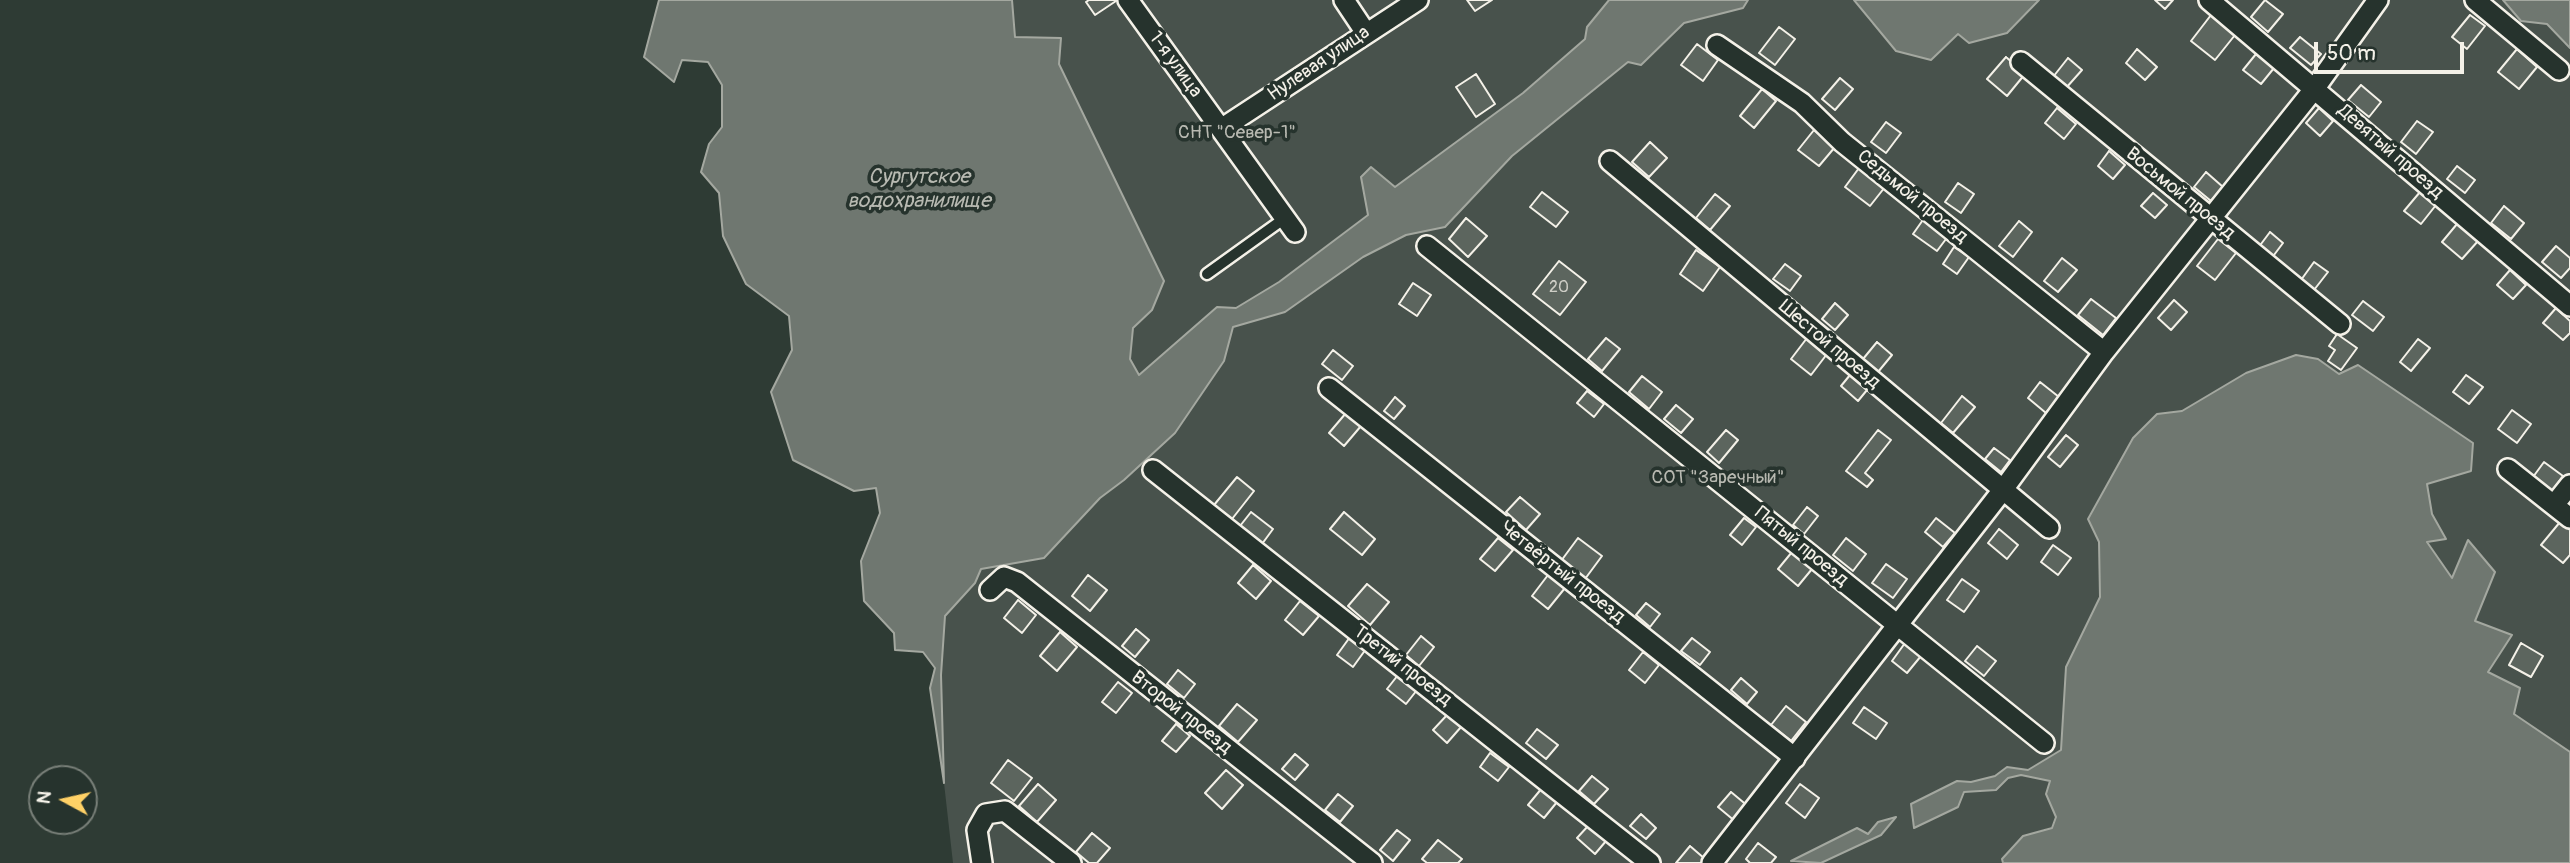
<!DOCTYPE html>
<html>
<head>
<meta charset="utf-8">
<style>
  body { margin:0 }
  #map { position:relative; width:2570px; height:863px; overflow:hidden; background:#2e3b34; font-family:Pangolin,sans-serif }
  canvas { display:block }
  .north { position:absolute; left:28px; top:765px; width:70px; height:70px; box-sizing:border-box; background:#26332d; border:2px solid #787f78; border-radius:50%; rotate:278deg; font-size:19px; font-weight:700; line-height:28px; text-align:center; color:#f4f1e8 }
  .north::after { content:''; display:block; margin:auto; width:24px; height:32px; background:#ffd166; clip-path:polygon(50% 0,100% 100%,50% 72%,0 100%) }
  .scale { position:absolute; left:2314px; top:42px; width:150px; height:32px; box-sizing:border-box; border:4px solid #f4f1e8; border-top:0; padding-left:9px; font-size:21px; line-height:24px; white-space:nowrap; color:#f4f1e8; -webkit-text-stroke:5px #26332d; paint-order:stroke }
</style>
</head>
<body>
<div id="map">
<canvas width="2570" height="863"></canvas>
<div class="north">N</div>
<div class="scale">50 m</div>
</div>
<script>
const c = document.querySelector('canvas').getContext('2d');
c.lineJoin = 'round';
function paint(path, color) { c.fillStyle = color; c.fill(path, 'evenodd'); }
const poly = rows => new Path2D(rows.map(r => 'M' + r).join(''));
function stroke(path, color, width, dash) { c.strokeStyle = color; c.lineWidth = width; c.lineCap = dash ? 'butt' : 'round'; c.setLineDash(dash || []); c.stroke(path); }
function label(font, color, halo, rows, align = 'center') {
  c.font = font + ' Pangolin,sans-serif'; c.lineWidth = 7; c.setLineDash([]); c.textBaseline = 'middle'; c.strokeStyle = halo; c.fillStyle = color; for (const [text, x, y, turn = 0] of rows) {
    c.save(); c.translate(x, y); c.rotate((+turn || 0) * Math.PI / 180); c.textAlign = isNaN(turn) ? turn : align; if (halo) c.strokeText(text, 0, 0); c.fillText(text, 0, 0); c.restore();
  }
}
const green = poly([
  [1012,0,1609,0,1587,27,1585,39,1523,93,1395,187,1371,167,1361,177,1368,214,1279,282,1236,308,1217,307,1139,375,1130,359,1133,328,1152,310,1085,120,1059,64,1061,39,1015,37],
  [1748,0,1854,0,1872,24,1958,34,2007,33,2039,0,2503,0,2520,21,2547,24,2570,48,2570,752,2513,714,2488,672,2512,635,2475,621,2495,572,2453,579,2426,542,2446,539,2432,514,2427,484,2471,471,2346,373,2339,374,2318,359,2246,373,2182,411,2157,414,2133,438,2088,518,2099,542,2100,598,2066,667,2061,750,2028,770,2007,767,1995,776,1971,783,1957,781,1915,827,1936,816,1964,792,1996,790,2008,777,2021,775,2050,781,2046,794,2056,817,2052,827,2023,836,2002,859,2003,863,1821,863,1881,835,1868,834,1792,863,953,863,944,783,941,675,945,616,975,583,981,569,1044,558,1100,498,1124,480,1224,361,1233,327,1285,312,1363,257,1406,235,1445,227,1512,156,1629,62,1641,65,1684,23,1743,8]
]);
const water = poly([
  [659,0,1012,0,1015,37,1061,38,1059,64,1164,281,1152,310,1133,328,1130,359,1139,375,1217,307,1236,308,1279,282,1368,215,1361,177,1371,167,1395,187,1523,93,1585,39,1587,27,1609,0,1748,0,1743,8,1684,23,1641,65,1628,62,1512,156,1445,227,1406,235,1363,257,1285,312,1233,327,1224,361,1175,433,1124,480,1100,498,1044,558,981,569,975,583,945,616,941,675,944,783,930,688,935,668,923,652,895,650,894,633,864,601,861,561,880,513,876,488,854,491,793,460,771,392,792,350,789,316,746,284,723,236,719,193,701,172,709,144,722,127,722,85,708,62,682,60,674,82,644,57,659,0],
  [1854,0,2039,0,2007,33,1969,43,1958,34,1931,60,1896,51,1854,0],
  [2503,0,2570,0,2570,48,2547,24,2521,21,2503,0],
  [2296,355,2318,359,2339,374,2358,365,2473,443,2471,471,2427,484,2432,514,2446,539,2427,542,2452,578,2468,540,2495,572,2475,621,2512,635,2488,672,2520,688,2514,714,2570,752,2570,863,2003,863,2002,859,2023,836,2052,828,2056,817,2046,794,2050,781,2021,775,2008,778,1996,790,1964,792,1958,807,1914,828,1911,804,1957,781,1971,782,1995,776,2007,767,2028,770,2061,750,2066,667,2100,597,2099,542,2088,519,2133,438,2157,414,2182,411,2246,373,2296,355],
  [1896,817,1881,835,1821,863,1791,861,1857,828,1868,834,1878,822,1896,817]
]);
const building = poly([
  [1089,0,1116,0,1116,1,1095,15,1086,2,1089,0],
  [1467,0,1492,0,1475,11,1467,0],
  [2155,0,2173,0,2165,9,2155,0],
  [2265,0,2283,14,2268,32,2251,17,2265,0],
  [2211,15,2235,35,2215,60,2191,41,2211,15],
  [2470,15,2485,26,2467,49,2452,37,2470,15],
  [1779,27,1795,39,1775,65,1759,53,1779,27],
  [2300,37,2321,54,2311,65,2290,48,2300,37],
  [1697,44,1718,60,1703,81,1681,65,1697,44],
  [2137,49,2157,67,2145,80,2126,63,2137,49],
  [2517,49,2537,67,2519,89,2498,72,2517,49],
  [2256,54,2274,68,2261,84,2243,70,2256,54],
  [2006,57,2025,74,2007,96,1987,79,2006,57],
  [2068,58,2082,70,2066,88,2053,77,2068,58],
  [1476,74,1495,104,1476,117,1456,87,1476,74],
  [1840,78,1853,89,1835,110,1822,99,1840,78],
  [2361,85,2381,102,2369,117,2348,100,2361,85],
  [1762,89,1776,101,1754,128,1740,116,1762,89],
  [2057,108,2076,124,2064,139,2045,123,2057,108],
  [2319,108,2333,121,2320,136,2306,123,2319,108],
  [2417,121,2433,132,2416,154,2401,142,2417,121],
  [1886,122,1901,133,1886,153,1871,142,1886,122],
  [1814,130,1835,147,1819,166,1798,150,1814,130],
  [1650,142,1667,158,1649,177,1632,162,1650,142],
  [2109,151,2125,165,2113,179,2098,166,2109,151],
  [2457,166,2475,180,2465,193,2447,179,2457,166],
  [1859,168,1885,187,1870,206,1845,187,1859,168],
  [2206,172,2223,187,2211,201,2194,187,2206,172],
  [1958,183,1974,194,1961,213,1945,202,1958,183],
  [1542,192,1568,212,1556,227,1530,207,1542,192],
  [2420,192,2436,205,2421,224,2404,211,2420,192],
  [2153,193,2167,205,2155,218,2141,206,2153,193],
  [1715,194,1730,206,1710,230,1696,218,1715,194],
  [2504,206,2524,223,2511,239,2491,223,2504,206],
  [1925,217,1949,235,1937,251,1913,234,1925,217],
  [1466,218,1487,236,1468,257,1449,239,1466,218],
  [2019,221,2032,232,2013,257,1999,246,2019,221],
  [2457,224,2478,241,2462,259,2442,242,2457,224],
  [2270,232,2283,243,2271,259,2258,248,2270,232],
  [2218,239,2236,253,2215,280,2197,266,2218,239],
  [2556,246,2570,258,2570,268,2561,278,2542,262,2556,246],
  [1954,247,1969,257,1957,274,1943,264,1954,247],
  [1696,250,1720,267,1703,291,1680,274,1696,250],
  [2062,258,2077,270,2058,292,2044,281,2062,258],
  [1559,261,1586,282,1560,315,1533,294,1559,261],
  [2314,262,2328,272,2314,290,2301,280,2314,262],
  [1785,264,1801,276,1790,291,1773,279,1785,264],
  [2510,270,2526,285,2513,299,2497,285,2510,270],
  [1413,283,1431,295,1417,316,1399,304,1413,283],
  [2091,299,2116,318,2103,335,2078,315,2091,299],
  [2174,300,2187,312,2171,330,2158,318,2174,300],
  [2363,301,2384,317,2373,331,2352,315,2363,301],
  [1835,303,1848,315,1835,330,1822,319,1835,303],
  [2556,308,2570,321,2570,333,2563,340,2543,323,2556,308],
  [2337,334,2357,348,2341,370,2328,361,2335,350,2329,346,2337,334],
  [1606,338,1620,349,1602,371,1588,359,1606,338],
  [1807,338,1827,354,1811,375,1791,359,1807,338],
  [2418,339,2430,348,2411,371,2400,362,2418,339],
  [1877,342,1892,355,1878,372,1863,359,1877,342],
  [1333,350,1353,366,1342,380,1322,364,1333,350],
  [1850,375,1867,390,1858,401,1841,386,1850,375],
  [2466,375,2483,387,2469,404,2453,392,2466,375],
  [1642,376,1662,392,1649,409,1629,392,1642,376],
  [2040,382,2059,397,2046,413,2028,398,2040,382],
  [1587,391,1604,404,1594,417,1577,403,1587,391],
  [1962,396,1975,407,1953,433,1941,423,1962,396],
  [1395,397,1405,406,1394,419,1384,411,1395,397],
  [1676,405,1693,419,1681,433,1664,419,1676,405],
  [2512,410,2531,424,2517,443,2498,429,2512,410],
  [1346,413,1361,426,1344,446,1329,433,1346,413],
  [1726,430,1738,440,1719,463,1707,452,1726,430],
  [1878,430,1891,440,1865,473,1873,480,1867,487,1846,471,1878,430],
  [2066,435,2078,445,2060,467,2048,457,2066,435],
  [1994,448,2010,460,2001,472,1985,459,1994,448],
  [2544,462,2563,476,2552,491,2533,477,2544,462],
  [1237,477,1254,491,1232,519,1214,505,1237,477],
  [1520,497,1540,514,1526,530,1506,512,1520,497],
  [1807,507,1818,516,1804,534,1793,525,1807,507],
  [1251,512,1273,529,1262,544,1240,526,1251,512],
  [1344,512,1375,539,1362,555,1330,529,1344,512],
  [1744,518,1756,527,1742,545,1730,535,1744,518],
  [1936,518,1955,533,1943,547,1925,532,1936,518],
  [2560,522,2570,530,2570,555,2563,563,2541,545,2560,522],
  [1999,529,2018,545,2007,559,1988,543,1999,529],
  [1498,538,1513,550,1495,571,1480,559,1498,538],
  [1578,538,1602,556,1585,579,1561,561,1578,538],
  [1846,538,1866,554,1853,571,1833,555,1846,538],
  [2053,545,2071,558,2058,575,2041,562,2053,545],
  [1792,552,1812,569,1798,586,1778,569,1792,552],
  [1886,564,1907,579,1893,598,1872,583,1886,564],
  [1253,565,1271,581,1256,599,1238,583,1253,565],
  [1088,575,1107,590,1090,611,1072,596,1088,575],
  [1548,575,1565,588,1548,609,1532,596,1548,575],
  [1962,579,1979,591,1964,612,1947,600,1962,579],
  [1367,584,1389,602,1370,625,1348,606,1367,584],
  [1018,600,1036,615,1022,633,1004,618,1018,600],
  [1300,601,1319,616,1303,635,1285,620,1300,601],
  [1646,603,1660,614,1650,627,1636,615,1646,603],
  [1136,629,1149,640,1135,657,1122,646,1136,629],
  [1060,632,1077,647,1057,671,1040,656,1060,632],
  [1421,636,1434,647,1419,666,1406,655,1421,636],
  [1350,637,1366,649,1353,667,1337,655,1350,637],
  [1692,638,1710,652,1700,665,1681,651,1692,638],
  [1905,643,1921,656,1907,673,1892,661,1905,643],
  [2521,643,2543,656,2531,677,2509,665,2521,643],
  [1977,646,1996,661,1984,676,1965,661,1977,646],
  [1643,652,1659,665,1645,683,1629,670,1643,652],
  [1178,670,1195,684,1184,698,1167,684,1178,670],
  [1398,675,1417,690,1406,704,1387,689,1398,675],
  [1741,678,1757,692,1747,704,1731,690,1741,678],
  [1118,682,1132,693,1116,713,1102,702,1118,682],
  [1237,704,1257,720,1238,742,1219,726,1237,704],
  [1786,706,1806,722,1791,741,1771,725,1786,706],
  [1864,707,1887,723,1876,739,1853,723,1864,707],
  [1447,715,1461,727,1447,743,1433,730,1447,715],
  [1176,724,1190,736,1176,752,1162,741,1176,724],
  [1537,729,1558,745,1546,759,1526,743,1537,729],
  [1490,753,1509,767,1498,781,1480,767,1490,753],
  [1295,754,1308,765,1295,780,1282,769,1295,754],
  [1008,760,1032,778,1014,801,991,783,1008,760],
  [1226,770,1243,785,1222,809,1205,793,1226,770],
  [1592,776,1608,789,1594,804,1579,791,1592,776],
  [1038,784,1056,800,1037,822,1019,806,1038,784],
  [1800,784,1819,798,1805,818,1786,803,1800,784],
  [1542,788,1557,802,1544,818,1528,805,1542,788],
  [1731,792,1749,807,1736,822,1718,807,1731,792],
  [1338,794,1353,806,1340,822,1325,810,1338,794],
  [1641,814,1656,828,1646,839,1630,826,1641,814],
  [1588,826,1606,841,1595,854,1577,838,1588,826],
  [1397,830,1410,840,1393,861,1380,850,1397,830],
  [1092,833,1110,848,1097,863,1089,863,1076,852,1092,833],
  [1438,840,1462,859,1458,863,1427,863,1422,859,1438,840],
  [1758,843,1776,857,1771,863,1750,863,1746,859,1758,843],
  [1690,846,1705,859,1702,863,1676,863,1690,846]
]);
const lane = poly([
  [1207,274,1285,218]
]);
const street = poly([
  [1128,0,1295,232],
  [1344,0,1366,33],
  [2209,0,2570,306],
  [2475,0,2559,70],
  [1717,45,1802,103,1842,142,2104,352],
  [2021,62,2340,324],
  [1221,129,1418,0],
  [1610,161,2049,528],
  [1427,246,2044,743],
  [1329,388,1795,758],
  [2508,469,2570,518],
  [1153,470,1650,863],
  [2554,505,2570,485],
  [990,590,1004,577,1017,582,1372,863],
  [982,863,977,830,986,814,1005,811,1071,863],
  [1712,863,2002,491,2104,352,2315,88,2378,0]
]);
const numberNames = [
  ["20",1559,288]
];
const streetNames = [
  ["Нулевая улица",1319,64,-34],
  ["1-я улица",1175,65,54],
  ["Девятый проезд",2390,152,41],
  ["Восьмой проезд",2180,194,39],
  ["Седьмой проезд",1912,197,39],
  ["Шестой проезд",1829,345,40],
  ["Пятый проезд",1801,547,39],
  ["Четвёртый проезд",1562,573,38],
  ["Третий проезд",1402,666,38],
  ["Второй проезд",1181,713,38]
];
const parkNames = [
  ["СНТ \"Север-1\"",1237,133],
  ["СОТ \"Заречный\"",1718,478]
];
const waterNames = [
  ["Сургутское",919,178],
  ["водохранилище",919,202]
];
paint(green, '#48524c');
paint(water, '#6f7770');
stroke(water, '#a4a8a0', 2);
paint(building, '#5c655e');
stroke(building, '#f4f1e8', 2);
stroke(lane, '#f4f1e8', 15);
stroke(street, '#f4f1e8', 24);
stroke(lane, '#26332d', 10);
stroke(street, '#26332d', 19);
label('16px', '#cecec6', null, numberNames);
label('19px', '#f4f1e8', '#26332d', streetNames);
label('19px', '#b8b9b1', '#26332d', parkNames);
label('italic 21px', '#b8bab2', '#26332d', waterNames);
</script>
</body>
</html>
